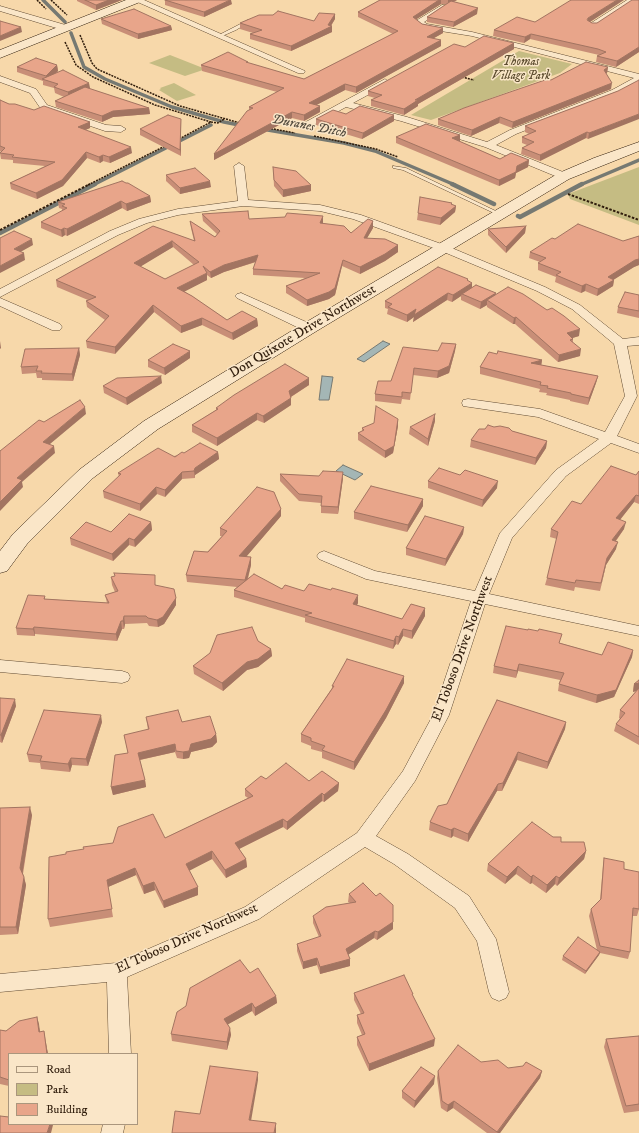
<!DOCTYPE html>
<html>
<head>
<meta charset="utf-8">
<style>
  body { margin:0 }
  #map { position:relative; width:639px; height:1133px; overflow:hidden; background:#f7d8aa; font-family:"IM FELL DW Pica",serif }
  canvas { display:block }
  .legend { position:absolute; left:8px; top:1053px; width:130px; height:72px; box-sizing:border-box; background:#fae6c8; border:1px solid #aa967d; margin:0; padding:5px 7px; list-style:none; font-size:12px; color:#311e0d }
  .legend li { display:flex; align-items:center; gap:8px; height:20px }
  .legend b { width:20px; border:1px solid #aa967d }
</style>
</head>
<body>
<div id="map">
<canvas width="639" height="1133"></canvas>
<ul class="legend">
<li><b style="height:5px;background:#fae6c8"></b>Road</li>
<li><b style="height:11px;background:#c5bc83"></b>Park</li>
<li><b style="height:11px;background:#e8a58a"></b>Building</li>
</ul>
</div>
<script>
const c = document.querySelector('canvas').getContext('2d');
c.lineJoin = 'round';
function paint(path, color) { c.fillStyle = color; c.fill(path, 'evenodd'); }
const poly = rows => new Path2D(rows.map(r => 'M' + r).join(''));
function stroke(path, color, width, dash) { c.strokeStyle = color; c.lineWidth = width; c.lineCap = dash ? 'butt' : 'round'; c.setLineDash(dash || []); c.stroke(path); }
function label(font, color, halo, rows, align = 'center') {
  c.font = font + ' "IM FELL DW Pica",serif'; c.lineWidth = 3; c.setLineDash([]); c.textBaseline = 'middle'; c.strokeStyle = halo; c.fillStyle = color; for (const [text, x, y, turn = 0] of rows) {
    c.save(); c.translate(x, y); c.rotate((+turn || 0) * Math.PI / 180); c.textAlign = isNaN(turn) ? turn : align; if (halo) c.strokeText(text, 0, 0); c.fillText(text, 0, 0); c.restore();
  }
}
const green = poly([
  [519,51,572,64,560,73,431,120,411,115],
  [170,55,203,68,203,70,185,76,149,63],
  [174,83,196,95,177,101,159,90,161,89,160,88],
  [639,167,639,225,570,199,568,194]
]);
const water = poly([
  [383,341,390,344,364,362,357,359,383,341],
  [322,376,333,377,329,400,319,400,322,376],
  [343,465,363,474,355,480,336,471,343,465]
]);
const streamFar1 = poly([
  [43,0,65,22],
  [71,33,84,67,105,79,172,107,224,122,244,126],
  [262,129,344,143,375,151,455,185],
  [93,185,211,125],
  [580,185,639,160]
]);
const stream = poly([
  [452,184,494,204],
  [518,216,520,217,582,184],
  [0,233,95,184]
]);
const pathFar1 = poly([
  [37,0,46,9],
  [51,0,67,15],
  [80,35,92,63,97,69,180,106,240,123],
  [65,42,76,65,93,77,155,105,211,122,179,139],
  [462,77,474,80],
  [211,122,218,123,224,119],
  [268,128,295,133],
  [314,136,376,149,398,157],
  [88,185,165,146]
]);
const path = poly([
  [568,194,639,220],
  [0,230,90,184]
]);
const lane = poly([
  [248,20,251,21,236,30,220,37,217,36,248,20],
  [393,166,406,168,502,214,498,215,403,170,393,168,393,166]
]);
const street = poly([
  [133,0,144,0,305,71,304,73,298,73,133,0],
  [627,0,636,0,595,27,592,27,588,25,627,0],
  [442,5,445,5,449,7,424,22,427,24,472,32,639,74,639,83,618,94,516,134,496,145,568,174,569,176,568,178,560,178,485,147,401,121,346,107,308,128,302,128,300,126,302,124,385,79,389,82,388,84,353,103,407,117,487,142,510,130,612,90,634,78,472,36,422,28,414,22,442,5],
  [0,6,69,26,70,28,69,30,63,30,0,11,0,6],
  [0,76,36,89,47,105,106,125,121,126,126,129,121,132,105,131,41,109,30,93,0,82,0,76],
  [239,163,244,166,248,200,320,205,361,215,447,246,545,287,580,305,623,339,639,337,639,345,627,346,637,396,617,436,639,444,639,453,611,443,566,476,512,538,489,594,639,626,639,636,485,604,449,715,415,781,376,836,408,854,469,896,496,939,509,992,506,998,499,1001,492,998,489,992,477,941,455,908,394,864,365,847,259,919,127,977,131,1054,109,1054,107,982,0,992,0,974,116,963,245,907,357,833,403,771,433,715,471,601,366,579,319,559,317,556,319,553,324,551,329,553,375,571,475,591,500,533,556,470,599,439,538,417,463,406,462,403,463,400,468,399,540,409,605,432,625,396,614,344,572,309,537,291,439,250,353,219,320,211,243,206,178,215,147,223,118,235,0,297,0,289,110,231,139,219,178,209,238,201,234,166,239,163],
  [241,293,313,325,315,328,313,331,309,332,305,331,237,298,235,296,237,294,241,293],
  [0,298,60,324,62,327,60,330,52,330,0,306,0,298],
  [0,660,122,671,128,673,130,677,128,681,122,683,0,672,0,660],
  [103,1124,125,1124,123,1133,101,1133,103,1124]
]);
const secondary = poly([
  [126,0,142,0,140,2,0,58,0,50,126,0],
  [639,142,639,151,569,179,315,332,158,429,93,478,27,544,7,571,0,573,0,551,13,534,79,470,144,421,303,324,559,173,594,158,639,142]
]);
const wall = poly([
  [77,0,122,0,96,10,77,1],
  [165,0,232,4,204,17,165,5],
  [380,0,457,0,453,2,477,14,453,27,427,22,427,17,446,4,441,4,416,19,422,24,443,28,443,33,434,38,441,46,356,93,345,90,316,105,320,112,304,121,292,118,214,160,214,154,249,110,249,107,277,92,202,71,201,65,248,63,304,79,393,34,358,17,358,12],
  [639,0,639,52,616,67,596,62,597,56,599,55,530,39,524,43,493,36,494,30,535,22,590,22,592,23,597,23],
  [335,14,335,19,331,26,332,26,332,32,291,51,250,39,250,34,253,33,240,29,240,23,314,21],
  [101,19,171,26,172,30,138,39,102,24],
  [514,43,514,49,418,104,418,106,404,115,371,106,371,100,375,98,368,96,368,91,465,47],
  [57,65,58,71,55,74,90,88,89,89,149,108,150,114,113,117,102,122,56,107,55,101,64,97,55,93,54,88,43,85,43,81,17,72,17,67],
  [608,67,607,73,606,74,611,89,512,128,499,123,471,136,438,125,438,119,551,80],
  [618,91,588,139,586,138,540,161,521,154,522,148,527,145,522,143,522,137,529,134,525,132,525,126],
  [0,100,9,104,34,110,90,122,90,128,85,130,132,153,110,163,103,161,100,163,87,158,63,186,37,199,11,189,10,183,45,166,13,163,13,160,1,159,0,153,1,152,0,151],
  [346,114,394,121,362,139,316,125,316,119],
  [181,119,181,156,140,135,140,129],
  [460,135,460,141,459,141,500,159,529,160,528,167,516,173,515,178,499,186,396,143,396,137],
  [273,167,311,185,311,191,283,197,274,186],
  [166,175,211,187,180,194,166,181],
  [126,183,150,196,151,202,127,211,122,208,67,236,65,235,62,237,41,228,41,222,62,211,62,209,59,208,58,202],
  [452,205,456,206,455,212,440,225,417,220,418,213],
  [202,214,249,219,323,216,323,224,351,233,373,221,373,228,367,238,398,245,398,252,385,261,360,274,342,266,335,295,329,299,307,306,286,293,286,286,305,278,253,275,253,269,256,262,224,272,211,278,207,275,207,280,184,291,227,320,257,319,258,326,233,340,202,325,181,333,154,312,115,354,87,348,86,341,105,320,87,307,86,301,88,300,57,287,56,280,153,226,194,241,191,228,190,221,215,237,217,234,203,221],
  [173,247,194,265,165,279,140,266],
  [526,226,525,233,506,253,488,235,488,229],
  [639,236,639,265,634,267,614,279,613,286,597,296,585,291,581,293,555,282,556,277,538,270,538,263,540,262,529,258,530,252,555,239,623,241],
  [468,279,468,281,472,283,472,287,496,295,579,336,572,338,573,339,573,343,580,356,558,362,515,324,513,324,487,307,487,305,480,309,461,300,461,296,452,302,447,300,413,322,414,317,407,322,387,314,388,309,385,308,385,301],
  [639,295,639,318,617,313,618,307],
  [456,344,455,351,449,373,437,378,413,375,410,400,402,399,401,404,375,401,375,394,391,381,438,351],
  [79,348,80,355,73,381,42,380,42,378,37,378,36,373,22,374,21,367],
  [497,354,542,360,541,365,598,376,596,383,588,405,570,401,570,400,546,395,547,393,539,392,540,389,480,374,480,367],
  [190,358,165,375,148,367,148,360],
  [309,378,309,385,291,397,291,405,264,423,257,420,217,446,192,432,192,425,216,410,216,408],
  [162,383,127,405,104,393,103,386],
  [435,421,428,446,409,434,410,427],
  [398,426,393,453,385,458,358,440,358,433,362,431,362,428],
  [512,431,547,441,546,448,535,465,470,447,471,440],
  [218,452,219,459,195,475,195,478,182,479,165,497,157,494,140,511,104,498,103,491,119,477,118,473,184,453],
  [639,471,639,504,634,502,620,520,624,529,616,541,616,549,606,565,600,591,575,587,574,591,545,585,547,578,557,539,550,537,551,529,581,504,636,475],
  [280,474,343,478,338,514,321,513,321,503,299,501,280,481],
  [460,475,497,488,482,507,428,488,428,481],
  [423,499,423,506,407,532,354,519,354,512],
  [281,516,246,557,251,557,251,565,248,579,282,589,304,591,358,603,357,605,402,619,425,616,412,639,403,636,398,645,396,644,393,649,305,622,305,618,234,597,234,590,237,587,187,582,186,575,222,536,220,536,220,528],
  [151,522,152,530,135,547,129,545,113,561,71,545,70,538,111,532],
  [464,527,463,534,445,566,406,555,406,548],
  [111,577,156,585,176,598,176,605,164,624,158,627,149,626,147,623,125,624,124,629,122,629,117,641,35,634,35,636,17,635,16,628,45,596,45,599,107,603,105,595,115,592,112,585],
  [258,641,271,649,272,656,258,667,247,670,223,691,194,674,193,666],
  [560,643,602,655,633,650,632,657,614,697,596,703,558,691,559,684,560,680,518,671,516,678,493,673,494,666],
  [404,676,404,683,386,718,354,770,322,758,322,752,311,749,311,746,301,742,301,734,332,688,332,686],
  [639,680,639,745,614,731,616,724,620,719,619,718,620,710,636,691,633,692,634,684],
  [0,698,16,706,2,743,0,742],
  [497,700,566,722,565,729,547,769,517,760,502,791,497,791,468,842,453,836,451,838,429,830,430,822,447,804],
  [146,717,182,722,216,734,217,742,212,747,191,752,189,758,183,759,177,758,175,752,140,760,145,780,146,787,113,795,111,787,128,753,124,735,148,730],
  [102,722,88,766,72,765,70,772,41,769,40,763,29,762,27,754],
  [266,779,309,781,339,783,338,791,324,802,322,801,287,830,283,827,239,849,246,859,247,867,226,878,212,859,189,870,198,895,164,908,155,890,144,894,136,875,108,887,113,917,50,927,48,919,165,838,248,798,245,796,245,789],
  [0,808,32,815,23,874,26,885,18,934,0,935],
  [561,842,586,851,584,859,557,886,555,884,546,893,532,883,530,884,516,874,505,884,487,871,488,864],
  [604,858,624,869,639,909,637,916,632,916,630,952,628,959,600,953,599,955,585,974,562,960,563,956,597,950,589,916,591,909,600,900,603,866],
  [349,894,393,922,393,929,377,940,374,938,348,955,350,966,320,974,317,965,303,969,297,951,297,944,319,937,313,923,313,916,350,903,348,902],
  [250,973,276,996,277,1003,255,1016,252,1011,228,1024,231,1035,227,1050,172,1041,171,1034,186,1006],
  [354,993,413,996,434,1046,369,1071,357,1045,357,1037,362,1035,357,1023,357,1015,361,1014,354,1000],
  [37,1017,40,1032,44,1031,48,1054,9,1054,9,1086,0,1084,0,1030,6,1031],
  [639,1036,639,1111,624,1113,604,1047,606,1039],
  [481,1062,508,1068,542,1071,540,1078,500,1133,487,1133,453,1108,447,1112,441,1108,437,1078,438,1071],
  [434,1084,414,1108,402,1098,402,1091]
]);
const shadedWall = poly([
  [109,0,122,0,96,10,96,5],
  [230,0,231,0,232,4,204,17,204,12],
  [439,0,441,0,441,4,412,22,413,17],
  [448,0,457,0,448,5],
  [617,0,624,0,587,24,587,26,588,18],
  [478,8,477,14,453,27,454,22],
  [335,14,335,19,330,27,332,26,332,32,291,51,291,46,328,25],
  [171,26,172,30,138,39,138,34],
  [21,27,22,32,0,41,0,36],
  [443,28,443,33,427,42,427,37],
  [531,34,530,39,524,43,525,37],
  [441,40,441,46,356,93,356,87],
  [514,43,514,49,418,104,418,106,404,115,404,109,415,100],
  [639,47,639,52,616,67,617,61],
  [57,65,58,71,48,81,46,80,46,76],
  [608,67,607,73,603,76,604,70],
  [89,83,90,88,68,98,68,92],
  [612,83,611,89,512,128,513,122],
  [345,84,345,90,309,109,309,103],
  [320,106,320,112,304,121,304,115],
  [149,108,150,114,113,117,102,122,102,116,113,111],
  [292,112,292,118,214,160,214,154],
  [639,114,639,119,588,139,589,133],
  [394,115,394,121,362,139,363,133],
  [500,117,499,123,471,136,472,130],
  [181,119,181,156,180,150],
  [90,122,90,128,78,133,78,127],
  [587,132,586,138,540,161,540,155],
  [460,135,460,141,452,144,452,138],
  [131,147,132,153,110,163,109,157],
  [86,152,87,158,63,186,37,199,36,193],
  [103,155,103,161,100,163,99,157],
  [529,160,528,167,516,173,515,178,499,186,499,180,517,166],
  [210,181,211,187,180,194,180,188],
  [311,185,311,191,283,197,283,190],
  [150,196,151,202,127,211,126,204],
  [121,201,122,208,67,236,67,229],
  [452,203,452,209,456,206,455,212,440,225,441,218],
  [323,216,323,223,320,230,320,223],
  [373,221,373,228,363,245,364,238],
  [526,226,525,233,506,253,506,247],
  [64,228,65,235,62,237,61,230],
  [32,239,33,245,15,255,14,249],
  [172,241,173,247,135,270,134,263],
  [398,245,398,252,385,261,360,274,360,267],
  [24,253,25,260,0,273,0,266],
  [258,255,258,261,224,272,211,278,210,272,224,265],
  [639,259,639,265,634,267,607,284,608,277,635,260],
  [343,260,342,266,335,295,329,299,307,306,307,300],
  [207,273,207,280,178,295,177,288],
  [614,280,613,286,597,296,598,289],
  [472,283,472,289,462,294,461,296,452,302,453,295],
  [586,284,585,291,581,293,582,286],
  [448,293,447,300,413,322,414,317,407,322,407,315,416,309],
  [496,293,495,300,487,300,487,305,480,309,481,302],
  [153,305,154,312,115,354,115,347],
  [516,317,515,324,513,324,514,318],
  [202,318,202,325,181,333,181,326],
  [257,319,258,326,233,340,232,333],
  [580,329,579,336,566,340,567,333],
  [0,341,1,348,0,349],
  [456,344,455,351,449,373,437,378,438,371],
  [79,348,80,355,73,381,72,374],
  [581,349,580,356,558,362,559,355],
  [190,351,190,358,165,375,164,368],
  [542,360,541,367,531,363],
  [161,376,162,383,127,405,126,398],
  [598,376,596,383,588,405,589,398],
  [309,378,309,385,289,398,289,391],
  [291,398,291,405,264,423,263,416],
  [85,407,86,414,44,449,43,442],
  [257,413,257,420,217,446,217,438],
  [435,414,435,421,428,446,428,439],
  [398,419,398,426,393,453,385,458,385,451],
  [547,441,546,448,535,465,536,458],
  [54,446,55,453,22,482,23,487,0,511,0,502,17,478],
  [218,452,219,459,195,475,195,478,194,471,195,468],
  [182,472,182,479,165,497,165,490],
  [343,472,343,478,338,514,338,507],
  [498,481,497,488,482,507,483,500],
  [156,487,157,494,140,511,140,504],
  [636,495,634,502,615,526,616,518],
  [423,499,423,506,407,532,408,525],
  [281,509,281,516,240,564,239,556],
  [151,522,152,530,135,547,134,540],
  [626,522,624,529,611,547,612,540],
  [464,527,463,534,445,566,446,559],
  [129,538,129,545,113,561,112,554],
  [618,542,616,549,606,565,600,591,607,558],
  [251,557,251,565,245,588,245,580],
  [358,595,358,603,353,612,353,604],
  [176,598,176,605,164,624,158,627,157,620],
  [425,608,425,616,412,639,412,631],
  [124,616,125,624,124,629,123,621],
  [121,621,122,629,117,641,116,634],
  [34,627,35,634,35,636,33,629],
  [403,629,403,636,398,645,399,637],
  [396,636,396,644,393,649,394,641],
  [271,649,272,656,258,667,247,670,223,691,222,683,247,662],
  [633,650,632,657,614,697,596,703,597,695],
  [519,664,518,671,516,678,517,671],
  [404,676,404,683,386,718,354,770,354,762],
  [639,683,639,690,633,692,634,684],
  [15,699,16,706,2,743,1,735],
  [101,715,102,722,88,766,86,759],
  [566,722,565,729,547,769,548,762],
  [216,734,217,742,212,747,191,752,189,758,183,759,183,752,191,744],
  [175,744,175,752,139,760,138,753],
  [518,752,517,760,502,791,503,783],
  [71,758,72,765,70,772,68,764],
  [145,780,146,787,113,795,111,787],
  [339,783,338,791,324,802,324,795],
  [498,784,497,791,468,842,468,834],
  [322,793,322,801,287,830,287,822],
  [30,807,32,815,22,876,20,868],
  [283,819,283,827,235,851,235,843],
  [454,828,453,836,451,838,451,830],
  [212,851,212,859,187,872,186,864],
  [586,851,584,859,557,886,559,878],
  [246,859,247,867,226,878,225,870],
  [518,866,516,874,505,884,507,877],
  [135,868,136,875,108,887,107,880],
  [533,875,532,883,530,884,531,877],
  [556,876,555,884,546,893,547,885],
  [24,877,26,885,18,934,16,927],
  [154,882,155,890,144,894,143,886],
  [198,887,198,895,164,908,163,901],
  [393,922,393,929,377,940,378,932],
  [375,931,374,938,346,956,346,949],
  [600,952,599,955,585,974,586,971],
  [317,958,317,965,303,969,303,962],
  [350,959,350,966,320,974,320,967],
  [276,996,277,1003,255,1016,255,1008],
  [252,1003,252,1011,225,1026,224,1019],
  [37,1017,39,1024,41,1040,39,1032],
  [230,1028,231,1035,227,1050,227,1042],
  [44,1031,45,1039,48,1054,47,1054],
  [435,1039,434,1046,369,1071,369,1064],
  [542,1071,540,1078,500,1133,497,1133],
  [258,1072,258,1080,250,1127,249,1120],
  [435,1076,434,1084,414,1108,415,1101],
  [454,1101,453,1108,447,1112,448,1105],
  [276,1123,276,1133,274,1133],
  [50,1124,53,1124,53,1125,51,1133,47,1133]
]);
const building = poly([
  [85,0,109,0,96,5,85,0],
  [165,0,230,0,204,12,165,0],
  [380,0,439,0,413,17,422,24,443,28,427,37,441,40,356,87,345,84,309,103,320,106,304,115,292,112,214,154,247,111,253,108,249,107,284,88,201,65,228,52,248,62,246,62,304,79,398,31,358,12,380,0],
  [571,0,617,0,588,18,587,20,592,23,597,23,632,0,639,0,639,47,617,61,597,56,606,52,598,49,531,34,525,37,494,30,517,17,535,22,571,0],
  [451,1,478,8,454,22,427,17,451,1],
  [134,9,171,26,138,34,101,19,134,9],
  [278,11,314,21,319,13,335,14,328,25,332,26,291,46,250,34,262,30,240,23,259,15,273,15,278,11],
  [0,21,21,27,0,36,0,21],
  [484,36,514,43,415,100,418,100,404,109,371,100,382,95,368,91,454,44,465,47,484,36],
  [36,58,57,65,46,76,17,67,36,58],
  [586,62,608,67,604,70,612,83,513,122,500,117,472,130,438,119,464,108,510,92,548,79,551,80,586,62],
  [63,70,89,83,68,92,54,87,58,84,42,79,63,70],
  [639,80,639,114,589,133,587,132,540,155,522,148,534,142,522,137,536,131,525,126,618,91,639,80],
  [85,87,149,108,113,111,102,116,55,101,85,87],
  [0,100,9,104,15,104,34,110,44,106,90,122,78,127,131,147,109,157,103,155,99,157,86,152,62,180,36,193,10,183,55,162,12,157,14,155,0,153,5,148,0,146,0,100],
  [360,106,394,115,363,133,316,119,333,110,346,114,360,106],
  [168,115,181,119,180,150,140,129,168,115],
  [426,124,460,135,452,138,500,159,511,153,529,160,517,166,516,172,499,180,396,137,426,124],
  [273,167,296,171,311,185,283,190,274,180,273,167],
  [195,168,210,181,180,188,166,175,195,168],
  [122,181,126,183,128,183,150,196,126,204,121,201,67,229,64,228,61,230,41,222,67,208,62,206,65,204,58,202,122,181],
  [420,197,452,203,451,204,456,206,441,218,418,213,420,197],
  [248,211,249,219,285,217,287,213,323,216,320,223,344,226,351,233,368,219,373,221,364,238,385,239,398,245,385,254,360,267,343,260,335,288,329,292,307,300,286,286,320,273,253,269,258,255,224,265,210,272,203,266,207,273,177,288,192,296,227,320,242,311,257,319,232,333,202,318,181,326,153,305,115,347,86,341,109,316,86,301,96,297,56,280,153,226,195,241,190,221,215,237,220,231,202,214,248,211],
  [172,241,199,262,165,279,134,263,172,241],
  [578,224,623,241,639,236,639,259,635,260,608,277,614,280,598,289,586,284,582,286,556,275,561,272,538,263,546,258,530,252,552,238,555,239,578,224],
  [526,226,506,247,488,229,526,226],
  [14,231,32,239,14,249,24,253,0,266,0,238,14,231],
  [438,267,468,279,467,280,472,283,453,295,448,293,414,315,416,309,407,315,388,307,392,304,385,301,438,267],
  [476,285,496,293,481,302,462,294,476,285],
  [508,287,523,294,547,310,552,308,564,316,580,329,567,333,573,339,570,340,581,349,559,355,516,317,514,318,487,300,508,287],
  [625,292,639,295,639,311,618,307,625,292],
  [442,343,456,344,449,366,438,371,414,368,411,393,402,392,402,397,375,394,378,381,391,381,403,347,438,351,442,343],
  [173,344,190,351,164,368,148,360,173,344],
  [79,348,72,374,41,373,42,371,36,371,38,366,21,367,25,349,79,348],
  [498,351,542,360,531,363,598,376,589,398,571,394,571,393,547,388,548,386,540,385,541,382,480,367,489,352,497,354,498,351],
  [285,364,309,378,289,391,291,398,263,416,257,413,217,438,192,425,218,409,216,408,234,395,285,364],
  [161,376,126,398,103,386,117,378,161,376],
  [80,400,85,407,43,442,54,446,17,478,22,480,0,502,0,451,39,420,44,422,80,400],
  [376,406,398,419,394,446,385,451,358,433,364,430,362,428,374,423,376,406],
  [435,414,428,439,410,427,435,414],
  [488,425,494,427,500,426,509,428,512,431,547,441,536,458,471,440,479,429,485,429,488,425],
  [200,443,218,452,195,468,194,471,182,472,165,490,156,487,140,504,103,491,121,474,118,473,158,448,175,457,182,452,184,453,200,443],
  [611,466,636,475,639,471,639,496,636,495,616,518,626,522,612,540,618,542,607,558,601,583,576,580,575,583,547,578,558,532,551,529,572,501,581,504,611,466],
  [439,468,460,475,465,470,498,481,483,500,428,481,439,468],
  [323,471,343,472,338,507,321,506,322,496,299,494,280,474,319,476,323,471],
  [371,486,423,499,408,525,354,512,371,486],
  [257,487,274,492,281,509,239,556,251,557,245,580,186,575,194,551,208,552,227,531,220,528,257,487],
  [129,514,151,522,134,540,129,538,112,554,70,538,86,522,111,532,129,514],
  [425,516,464,527,446,559,406,548,425,516],
  [114,573,155,575,155,585,174,589,176,598,163,617,157,620,148,618,146,616,124,616,123,621,121,621,116,634,34,627,33,629,16,628,28,595,45,596,44,599,109,603,105,595,118,591,111,577,115,576,114,573],
  [254,574,282,589,285,585,304,591,309,584,331,590,332,588,358,595,353,604,402,619,411,604,425,608,412,631,403,629,399,637,396,636,394,641,305,615,312,613,234,590,254,574],
  [506,626,528,630,528,629,538,631,539,629,562,634,559,643,602,655,608,642,633,650,616,690,597,695,559,684,564,673,519,664,517,671,494,666,506,626],
  [252,627,258,641,271,649,258,659,247,662,222,683,193,666,210,653,217,635,252,627],
  [347,659,404,676,386,710,354,762,322,750,325,746,311,741,311,738,301,734,334,686,332,686,347,659],
  [639,680,639,683,634,684,639,680],
  [639,688,639,737,616,724,625,713,620,710,639,688],
  [0,698,15,699,1,735,0,735,0,698],
  [497,700,566,722,548,762,518,752,503,783,498,784,468,834,454,828,451,830,430,822,438,806,447,804,497,700],
  [44,710,101,715,86,759,71,758,68,764,40,761,42,756,27,754,44,710],
  [178,710,182,722,210,716,216,734,211,739,191,744,189,751,183,752,176,751,175,744,138,753,145,780,111,787,115,755,128,753,124,735,149,729,146,717,178,710],
  [286,763,309,781,322,771,339,783,324,795,322,793,287,822,283,819,235,843,246,859,225,870,212,851,186,864,198,887,163,901,154,882,143,886,135,868,107,880,112,909,48,919,49,857,66,854,66,852,84,849,83,847,113,843,118,827,153,814,165,838,253,796,245,789,261,776,266,779,286,763],
  [30,807,20,868,24,877,16,927,0,927,0,808,30,807],
  [532,822,553,837,561,837,561,842,584,842,586,851,559,878,556,876,547,885,533,875,531,877,518,866,507,877,488,864,532,822],
  [604,858,624,862,624,869,639,872,639,909,633,908,630,952,600,946,591,909,601,899,604,858],
  [363,883,376,896,380,893,393,905,393,922,378,932,375,931,346,949,350,959,320,967,317,958,303,962,297,944,321,936,313,916,326,907,356,902,349,894,363,883],
  [578,937,600,952,586,971,563,956,578,937],
  [240,960,250,973,258,968,276,996,255,1008,252,1003,224,1019,230,1028,227,1042,171,1034,177,1012,186,1006,190,988,240,960],
  [404,975,413,994,412,994,435,1039,369,1064,357,1037,365,1034,357,1015,364,1013,354,993,404,975],
  [37,1017,39,1032,44,1031,47,1054,9,1054,9,1080,0,1077,0,1030,6,1031,19,1021,37,1017],
  [639,1036,639,1104,626,1106,606,1039,639,1036],
  [458,1045,481,1062,498,1060,508,1068,523,1066,526,1062,542,1071,497,1132,454,1101,448,1105,442,1101,438,1071,458,1045],
  [210,1066,258,1072,249,1120,276,1123,274,1133,172,1133,175,1111,200,1114,210,1066],
  [421,1067,435,1076,415,1101,402,1091,421,1067],
  [0,1116,9,1117,9,1124,50,1124,47,1133,0,1133,0,1116]
]);
const farParknames = [
  ["Thomas",521,63],
  ["Village Park",521,77]
];
const farWaternames = [
  ["Duranes Ditch",309,127,11]
];
const streetNames = [
  ["Don Quixote Drive Northwest",303,332,-31],
  ["El Toboso Drive Northwest",463,649,-70],
  ["El Toboso Drive Northwest",187,939,-24]
];
paint(green, '#c5bc83');
paint(water, '#a4b6b5');
stroke(water, '#767972', 1);
stroke(streamFar1, '#767972', 3.5);
stroke(stream, '#767972', 4.5);
stroke(lane, '#624c34', 1);
stroke(street, '#624c34', 1);
stroke(secondary, '#311e0d', 1);
stroke(pathFar1, '#311e0d', 1.5, [2, 1]);
stroke(path, '#311e0d', 2, [2.5, 1.5]);
paint(lane, '#fae6c8');
paint(street, '#fae6c8');
paint(secondary, '#fae6c8');
paint(wall, '#c88e77');
paint(shadedWall, '#a27461');
paint(building, '#e8a58a');
stroke(building, '#a27461', 1);
label('italic 12px', '#5d4d30', '#fae6c8', farParknames);
label('italic 13px', '#544c3f', '#fae6c8', farWaternames);
label('14px', '#311e0d', '#fae6c8', streetNames);
</script>
</body>
</html>
